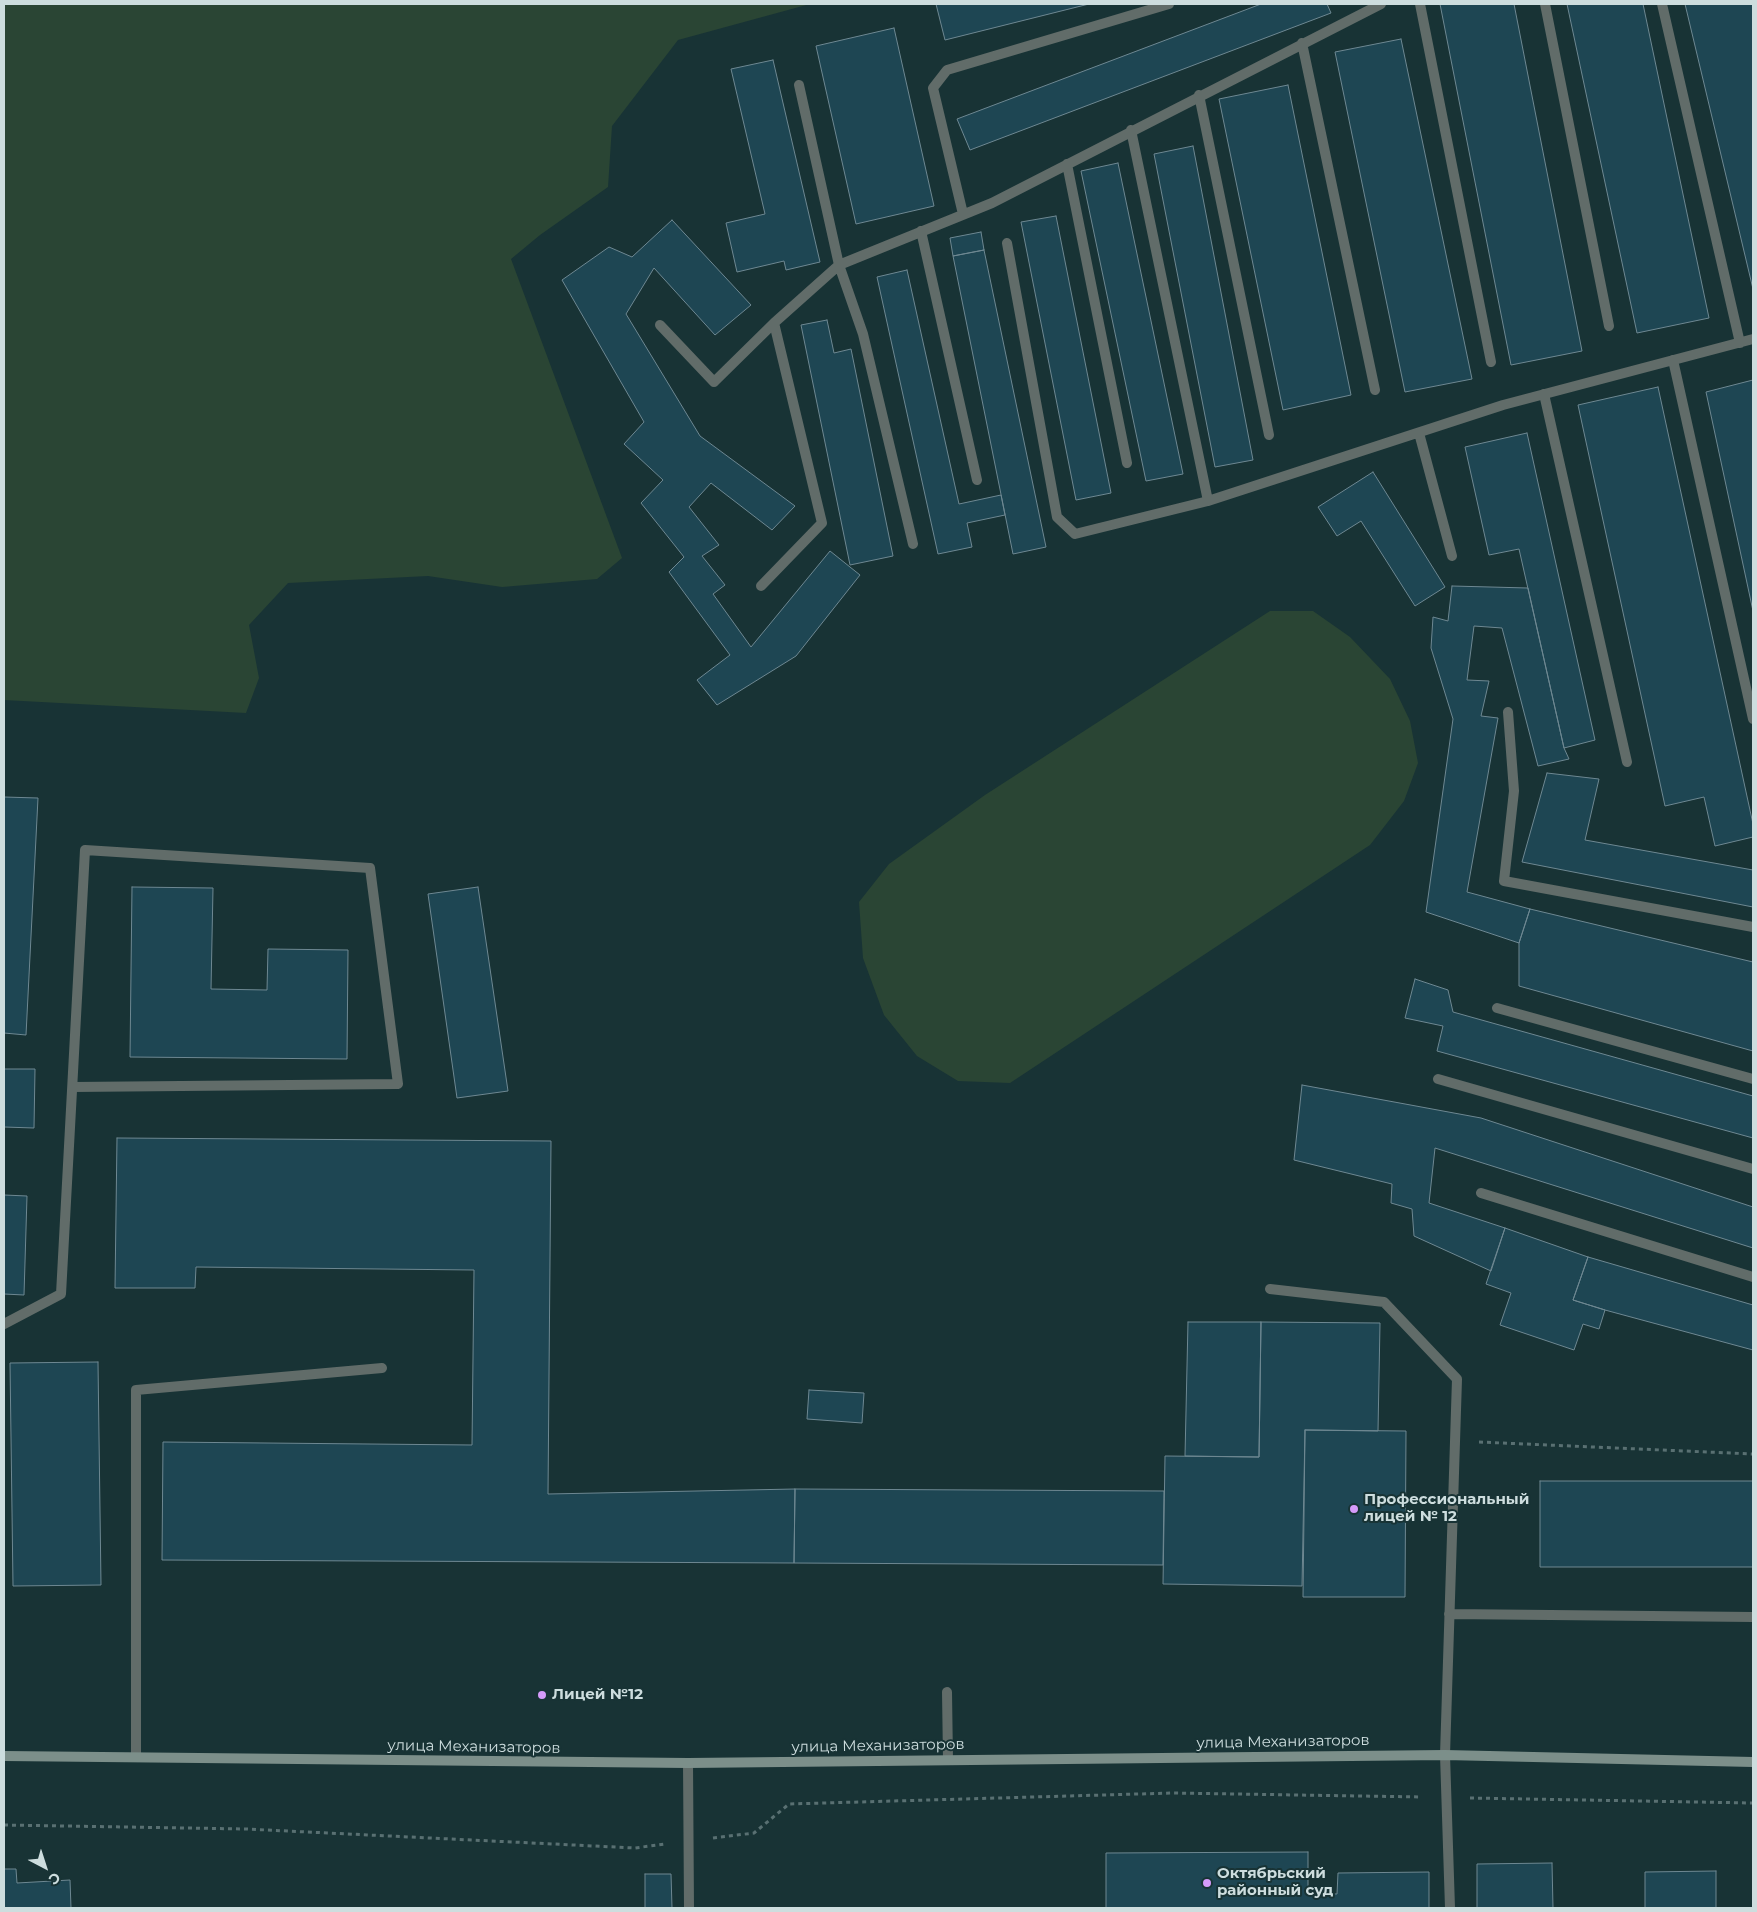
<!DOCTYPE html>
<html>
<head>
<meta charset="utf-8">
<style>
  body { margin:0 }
  #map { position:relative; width:1757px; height:1912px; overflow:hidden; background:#183335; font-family:Montserrat,sans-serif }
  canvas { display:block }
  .frame { position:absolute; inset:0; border:5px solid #cdddde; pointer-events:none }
  .north { position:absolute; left:20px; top:1842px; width:50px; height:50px; -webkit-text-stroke:4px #183335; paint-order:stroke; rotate:140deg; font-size:14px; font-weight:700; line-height:20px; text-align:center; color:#cdddde }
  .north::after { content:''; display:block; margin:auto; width:18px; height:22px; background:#cdddde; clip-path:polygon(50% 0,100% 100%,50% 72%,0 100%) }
</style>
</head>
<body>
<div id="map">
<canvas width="1757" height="1912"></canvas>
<div class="frame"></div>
<div class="north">С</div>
</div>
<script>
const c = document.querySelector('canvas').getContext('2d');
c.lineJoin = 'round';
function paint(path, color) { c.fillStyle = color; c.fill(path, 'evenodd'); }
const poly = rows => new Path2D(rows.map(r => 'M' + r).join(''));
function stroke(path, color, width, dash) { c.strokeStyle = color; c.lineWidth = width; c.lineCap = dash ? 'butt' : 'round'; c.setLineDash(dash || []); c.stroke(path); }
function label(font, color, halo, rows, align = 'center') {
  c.font = font + ' Montserrat,sans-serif'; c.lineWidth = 4; c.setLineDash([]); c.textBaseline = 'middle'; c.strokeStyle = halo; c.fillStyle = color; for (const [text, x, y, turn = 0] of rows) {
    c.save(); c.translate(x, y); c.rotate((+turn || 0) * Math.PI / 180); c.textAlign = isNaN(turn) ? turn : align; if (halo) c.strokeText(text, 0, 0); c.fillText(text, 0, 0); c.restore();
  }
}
const green = poly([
  [4,4,810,4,678,40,612,126,608,187,540,235,511,259,622,558,597,579,502,587,428,576,288,583,249,625,259,678,246,713,4,700],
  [1270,611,1313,611,1350,637,1390,679,1410,721,1418,763,1404,801,1370,845,1010,1083,958,1081,917,1056,884,1015,863,958,859,902,889,864,985,795]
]);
const building = poly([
  [936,4,1089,4,945,40,936,4],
  [1261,4,1327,4,1331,13,970,150,957,119,1261,4],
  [1440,4,1514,4,1582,351,1511,365,1440,4],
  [1567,4,1643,4,1709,318,1637,333,1567,4],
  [1685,4,1753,4,1753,289,1685,4],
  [894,28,934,206,856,224,816,46,894,28],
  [1401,39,1472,379,1405,392,1335,52,1401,39],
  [773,60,820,262,786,270,784,261,737,272,726,223,765,214,731,69,773,60],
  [1288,85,1351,395,1283,410,1219,99,1288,85],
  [1193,146,1253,460,1215,467,1154,154,1193,146],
  [1118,163,1183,474,1146,481,1081,171,1118,163],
  [1056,216,1111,493,1076,500,1021,222,1056,216],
  [672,220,751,305,715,335,654,268,626,314,700,436,795,506,772,530,711,483,689,507,719,545,702,556,725,585,713,594,751,647,830,551,860,575,796,656,717,705,697,680,730,655,669,572,684,557,641,503,663,480,624,444,644,422,562,280,609,247,632,257,672,220],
  [981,232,984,250,953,256,950,238,981,232],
  [984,250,1046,547,1013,554,953,256,984,250],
  [907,270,959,504,1001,495,1005,515,967,523,972,547,938,554,877,277,907,270],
  [827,320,834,353,851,349,893,556,850,565,801,325,827,320],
  [1753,380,1753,611,1706,392,1753,380],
  [1658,387,1753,824,1753,837,1715,846,1704,797,1665,806,1578,405,1658,387],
  [1527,433,1595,740,1564,748,1519,549,1489,555,1465,447,1527,433],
  [1373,472,1445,587,1415,606,1361,521,1337,536,1318,507,1373,472],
  [1452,586,1528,588,1564,748,1569,759,1538,766,1502,628,1474,626,1467,680,1489,681,1481,716,1498,718,1467,892,1530,909,1519,943,1426,912,1453,719,1431,648,1433,617,1448,621,1452,586],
  [1547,773,1599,779,1585,840,1753,870,1753,907,1522,862,1547,773],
  [4,797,38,798,26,1035,4,1033,4,797],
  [132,887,213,888,211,989,267,990,268,949,348,950,347,1059,130,1057,132,887],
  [478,887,508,1091,457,1098,428,894,478,887],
  [1530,909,1753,962,1753,1051,1519,986,1519,943,1530,909],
  [1415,979,1448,990,1453,1012,1753,1096,1753,1138,1437,1051,1443,1026,1405,1018,1415,979],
  [4,1069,35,1069,34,1128,4,1127,4,1069],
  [1302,1085,1481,1118,1753,1207,1753,1248,1435,1148,1429,1203,1505,1228,1491,1271,1414,1236,1412,1209,1391,1203,1392,1184,1294,1160,1302,1085],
  [117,1138,551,1141,548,1494,795,1489,794,1563,162,1560,163,1442,472,1445,474,1270,196,1267,195,1288,115,1288,117,1138],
  [4,1195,27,1196,24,1295,4,1294,4,1195],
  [1505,1228,1588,1257,1573,1300,1605,1310,1599,1329,1583,1324,1574,1350,1500,1325,1511,1293,1486,1284,1505,1228],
  [1588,1257,1753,1305,1753,1350,1605,1310,1573,1300,1588,1257],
  [1188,1322,1261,1322,1259,1457,1185,1456,1188,1322],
  [1261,1322,1380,1323,1378,1431,1305,1430,1302,1586,1163,1584,1165,1456,1259,1457,1261,1322],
  [98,1362,101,1585,13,1586,10,1363,98,1362],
  [809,1390,864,1393,862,1423,807,1419,809,1390],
  [1305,1430,1406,1431,1405,1597,1303,1597,1305,1430],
  [1540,1481,1753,1481,1753,1567,1540,1567,1540,1481],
  [795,1489,1164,1491,1163,1565,794,1563,795,1489],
  [1308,1852,1308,1893,1337,1894,1338,1873,1429,1872,1429,1908,1106,1908,1106,1853,1308,1852],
  [1552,1863,1553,1908,1477,1908,1477,1864,1552,1863],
  [4,1869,16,1869,17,1883,70,1880,71,1908,4,1908,4,1869],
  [1716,1871,1716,1908,1645,1908,1645,1872,1716,1871],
  [645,1874,671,1874,672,1908,645,1908,645,1874]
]);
const path = poly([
  [1479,1442,1753,1454],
  [1470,1798,1753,1803],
  [4,1825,246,1829,635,1848,665,1844],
  [713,1838,754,1833,789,1804,1173,1793,1422,1797]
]);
const lane = poly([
  [1420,4,1491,362],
  [1545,4,1609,326],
  [1662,4,1740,343],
  [1302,43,1375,390],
  [799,85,839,265,863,334,913,544],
  [1199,95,1269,435],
  [1131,130,1208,501],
  [1067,164,1127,463],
  [963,214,933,88,947,70,1169,4],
  [921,231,977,480],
  [1007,243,1057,517,1075,534,1208,501,1503,405,1753,339],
  [660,325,714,382,774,323],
  [1673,360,1753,719],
  [1544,394,1627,762],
  [1419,433,1452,556],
  [761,586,822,523,774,323,839,265,992,203,1381,4],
  [1508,712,1514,791,1504,881,1753,927],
  [1497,1008,1753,1079],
  [1438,1079,1753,1169],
  [1481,1193,1753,1277],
  [1270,1289,1384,1302,1457,1379,1445,1755,1450,1908],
  [4,1324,61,1294,85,850,370,868,398,1084,73,1087],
  [1449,1614,1753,1617],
  [947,1692,948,1760],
  [136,1757,136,1390,382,1368],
  [688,1763,689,1908]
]);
const secondary = poly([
  [4,1756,688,1763,1445,1755,1753,1762]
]);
const markers = [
  [1354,1509,5,"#d59bfa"],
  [542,1695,5,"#d59bfa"],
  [1207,1883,5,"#d59bfa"]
];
const poiNames = [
  ["Профессиональный",1364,1500],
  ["лицей № 12",1364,1517],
  ["Лицей №12",552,1695],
  ["Октябрьский",1217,1874],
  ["районный суд",1217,1891]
];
const streetNames = [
  ["улица Механизаторов",1283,1742,-1],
  ["улица Механизаторов",878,1746,-1],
  ["улица Механизаторов",474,1747,1]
];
paint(green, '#2a4534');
paint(building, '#1e4653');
stroke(building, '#6e8892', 1);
stroke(path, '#597072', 3, [4, 4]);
stroke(lane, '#616c69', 10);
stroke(secondary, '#7c8f8a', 10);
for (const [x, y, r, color] of markers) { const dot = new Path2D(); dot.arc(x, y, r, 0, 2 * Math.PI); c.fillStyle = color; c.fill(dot); stroke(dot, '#183335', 2); }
label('bold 15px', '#cdddde', '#183335', poiNames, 'left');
label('15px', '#cdddde', '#183335', streetNames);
</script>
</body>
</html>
